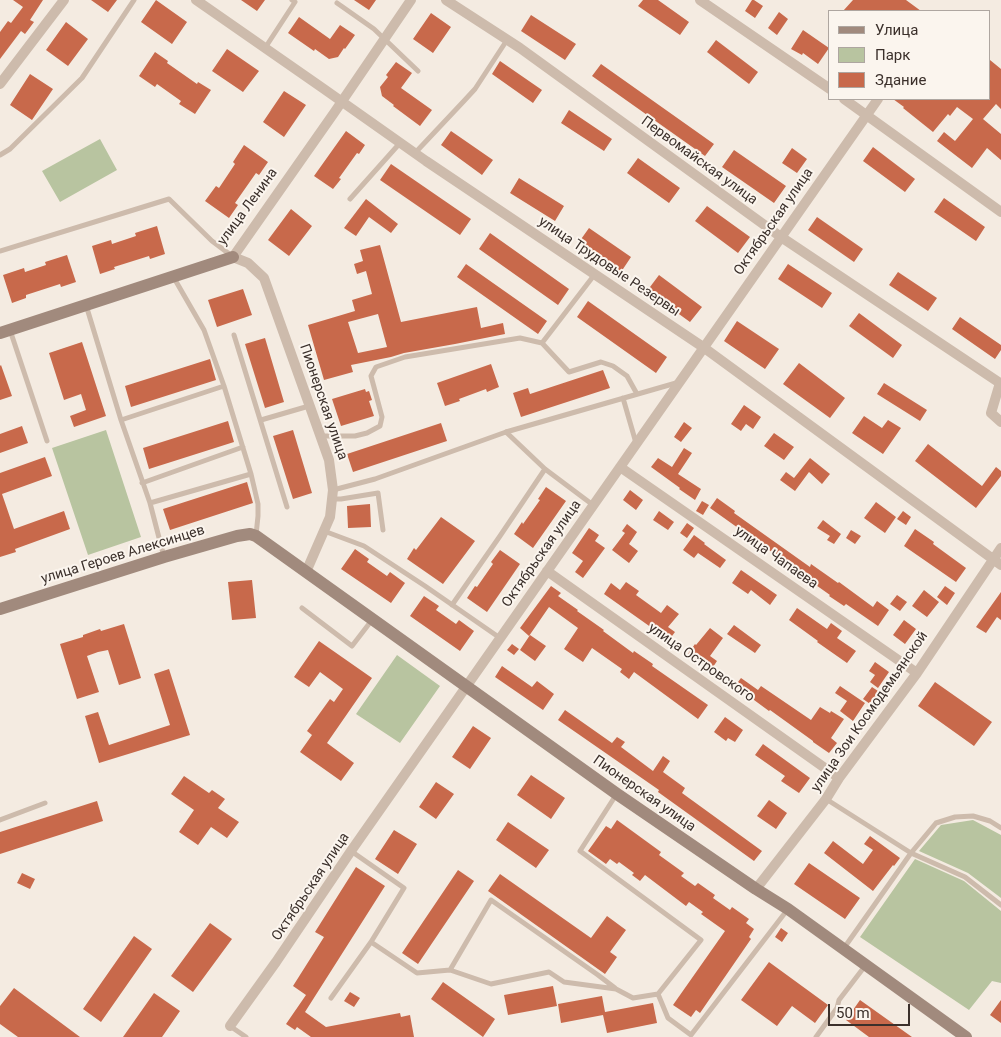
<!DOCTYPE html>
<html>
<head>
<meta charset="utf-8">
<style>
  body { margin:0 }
  #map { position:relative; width:1001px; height:1037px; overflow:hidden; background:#f4ebe1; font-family:Roboto,sans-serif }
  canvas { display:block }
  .legend { position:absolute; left:828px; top:10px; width:162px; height:90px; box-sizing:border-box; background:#fbf5ee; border:1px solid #aea6a0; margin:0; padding:6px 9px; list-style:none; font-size:15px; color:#3b302b }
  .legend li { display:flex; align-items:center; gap:10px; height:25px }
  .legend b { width:25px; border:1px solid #aea6a0 }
  .scale { position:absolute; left:828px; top:1004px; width:82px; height:22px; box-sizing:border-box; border:2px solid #3b302b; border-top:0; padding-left:6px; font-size:15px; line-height:18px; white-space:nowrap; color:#3b302b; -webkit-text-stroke:4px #fbf5ee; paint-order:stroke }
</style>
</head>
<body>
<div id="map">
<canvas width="1001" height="1037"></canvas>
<ul class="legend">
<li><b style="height:6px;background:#a18a7d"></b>Улица</li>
<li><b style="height:14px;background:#b8c4a0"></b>Парк</li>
<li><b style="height:14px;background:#c8694b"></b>Здание</li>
</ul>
<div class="scale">50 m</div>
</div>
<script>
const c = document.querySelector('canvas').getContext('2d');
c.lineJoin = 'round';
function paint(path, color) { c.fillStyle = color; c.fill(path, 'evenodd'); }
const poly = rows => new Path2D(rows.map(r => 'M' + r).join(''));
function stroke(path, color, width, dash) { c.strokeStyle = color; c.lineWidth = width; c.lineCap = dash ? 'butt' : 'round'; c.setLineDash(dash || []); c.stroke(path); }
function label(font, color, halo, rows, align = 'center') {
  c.font = font + ' Roboto,sans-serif'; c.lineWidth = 4; c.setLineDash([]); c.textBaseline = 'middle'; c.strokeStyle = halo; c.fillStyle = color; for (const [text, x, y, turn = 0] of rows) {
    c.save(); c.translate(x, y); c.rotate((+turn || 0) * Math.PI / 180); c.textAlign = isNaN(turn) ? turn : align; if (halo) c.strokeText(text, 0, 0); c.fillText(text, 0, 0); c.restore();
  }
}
const green = poly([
  [100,139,117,170,60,202,42,171],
  [106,430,141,537,88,555,52,448],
  [397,655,440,686,400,743,356,714],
  [973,820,1001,835,1001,898,968,873,919,851,941,825],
  [915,859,964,881,1001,911,1001,983,992,981,969,1010,860,937]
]);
const building = poly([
  [13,0,43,0,30,20,34,22,25,34,21,31,0,59,0,32,8,21,11,23,23,7],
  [91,0,117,0,108,12],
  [156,0,187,22,172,44,141,22],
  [241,0,265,0,257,11],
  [354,0,376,0,369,10],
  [643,0,658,0,689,22,680,35,638,6],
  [752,0,754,0,763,6,755,18,745,11],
  [853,0,906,0,921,11,843,11],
  [779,12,788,19,777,35,768,28],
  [431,13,451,27,433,53,413,39],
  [531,15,576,44,565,60,521,31],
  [299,17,330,39,340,25,355,35,345,49,344,48,338,57,329,59,315,49,314,51,288,33],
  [66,22,88,39,68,66,46,50],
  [803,30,829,48,818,64,803,53,802,55,791,49],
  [716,40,758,72,749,84,707,52],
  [227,49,259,71,243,92,212,71],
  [155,52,168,61,167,63,197,84,198,82,211,90,195,114,179,104,181,101,157,84,155,87,139,76],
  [990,60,1001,69,1001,109,996,104,983,119,1001,134,1001,160,987,148,972,168,937,141,944,132,955,141,973,119,957,107,950,116,948,114,933,132,903,108,904,107,893,99,990,99],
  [500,61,542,90,533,103,492,74],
  [396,62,412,73,401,88,432,110,420,126,393,106,394,105,382,96,380,87,388,77,386,75],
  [601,64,714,144,705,156,592,76],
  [30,74,53,89,32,120,10,105],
  [284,91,306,105,284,137,263,122],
  [569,110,612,139,604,151,561,123],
  [346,131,365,145,359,154,357,153,339,178,341,179,333,189,314,176],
  [451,131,493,160,482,175,441,145],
  [244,145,268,162,259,175,256,173,235,203,238,205,229,218,205,201,216,186,219,188,235,164,233,162],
  [873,147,915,179,905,192,863,161],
  [792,148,807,159,797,173,782,163],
  [734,150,786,186,774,203,722,167],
  [638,158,680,188,669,203,627,173],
  [391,164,471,219,460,235,380,180],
  [519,178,564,206,555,221,510,193],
  [944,198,985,227,976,241,934,212],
  [366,199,398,224,391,233,369,217,356,236,344,228],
  [707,206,750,237,738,253,695,221],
  [291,209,312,226,289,256,268,240],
  [817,217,863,249,854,262,808,230],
  [157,226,165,254,150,259,149,256,114,267,115,269,100,274,92,246,111,240,112,244,136,236,135,233],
  [589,228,631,257,621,272,579,242],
  [490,233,569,289,558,305,479,249],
  [380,245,401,322,477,307,481,328,503,323,505,334,455,344,404,353,391,357,351,365,353,372,324,380,308,325,355,311,352,300,372,294,366,271,357,274,354,264,363,261,360,250],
  [378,314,387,347,358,353,348,322],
  [67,255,76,282,61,287,60,284,26,295,26,298,12,303,3,275,24,268,25,272,46,265,45,262],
  [466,264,547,321,538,334,457,277],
  [788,264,832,293,822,308,778,279],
  [898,272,937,298,928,311,889,285],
  [659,275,702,307,690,322,647,291],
  [243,289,252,315,217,327,208,300],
  [588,301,667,357,656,373,577,317],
  [859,313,902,345,893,358,849,326],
  [960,317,1001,345,1001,350,995,359,952,329],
  [737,321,779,349,765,369,724,341],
  [265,338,284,402,265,408,245,344],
  [82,342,106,416,74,427,70,416,86,410,81,394,64,400,49,353],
  [210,359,216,380,131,407,125,386],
  [799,363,845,398,830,418,783,384],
  [491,364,499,387,487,392,486,389,459,399,460,401,445,406,437,383],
  [1,365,12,396,0,400,0,366],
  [603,370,610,388,521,417,513,393,528,388,530,394],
  [884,383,927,410,920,421,877,394],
  [365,389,366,392,369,391,372,400,369,401,374,416,341,426,332,399],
  [744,405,761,417,753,429,746,424,741,431,731,424],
  [864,416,882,428,888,420,901,428,883,454,852,433],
  [228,421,234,442,149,469,143,448],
  [684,422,692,428,681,442,674,437],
  [441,423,447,441,353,472,347,454],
  [22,426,28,443,0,453,0,434],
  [293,430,312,493,293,499,273,436],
  [774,433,794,447,784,460,764,446],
  [928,444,982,486,996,467,1001,471,1001,476,976,508,915,461],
  [684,448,692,453,678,474,701,489,695,500,679,489,680,488,651,467,658,458,672,467],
  [45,457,52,476,2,494,14,529,64,511,70,529,15,549,16,552,0,557,0,473],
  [810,458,830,474,822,484,809,472,795,491,780,480,786,472,794,478],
  [247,482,253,503,170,530,163,509],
  [546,487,566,501,533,548,514,534,522,522,523,524,540,500,538,499],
  [630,490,643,500,636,510,623,500],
  [717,498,735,511,734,513,810,567,811,564,838,583,839,582,873,607,877,601,889,610,878,626,846,604,844,606,829,596,830,595,782,561,783,560,710,508],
  [702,501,709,505,703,515,696,511],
  [876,502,896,517,885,533,864,518],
  [370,504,371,527,348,528,347,506],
  [659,511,674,522,668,530,653,520],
  [903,511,911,517,906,525,897,519],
  [441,517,475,541,443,584,407,559,414,548,416,550],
  [823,520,841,534,834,544,827,540,830,536,817,528],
  [687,523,694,528,687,538,680,533],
  [627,524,637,532,629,544,638,551,629,563,612,550,625,533,622,531],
  [589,528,599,535,595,541,605,548,583,578,575,572,583,561,572,553],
  [915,529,934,542,933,544,966,568,956,582,904,546],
  [851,530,861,536,855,544,846,538],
  [694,535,705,543,704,544,726,560,720,568,698,553,694,558,683,550],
  [355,549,369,559,367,562,387,576,390,572,405,583,391,603,341,569],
  [500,550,520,564,487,612,467,598,475,586,477,587,493,564,491,562],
  [741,570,777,595,770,605,751,590,748,594,732,583],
  [252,580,256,618,232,620,228,582],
  [626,582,639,591,636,595,661,613,667,605,679,614,668,627,675,632,669,640,604,594,611,583,620,590],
  [551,586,561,593,558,596,578,610,577,611,604,630,603,631,633,653,634,651,653,664,652,666,708,705,698,719,634,672,629,679,620,672,622,669,592,648,583,662,564,649,578,628,549,607,529,636,520,628],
  [945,586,955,593,947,605,937,597],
  [924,590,939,602,927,617,912,606],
  [1001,592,1001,620,997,617,986,633,976,627],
  [897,595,907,602,900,611,890,604],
  [424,596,439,606,436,610,456,624,459,620,474,631,460,651,410,616],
  [797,608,827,629,831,623,842,631,837,638,856,651,847,663,817,642,818,641,789,620],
  [904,620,916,629,905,644,893,635],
  [124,624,141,678,119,685,108,650,98,652,87,656,99,692,77,699,60,644,83,637,83,635,100,629,101,631],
  [734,625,761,645,755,653,727,634],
  [710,628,723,638,710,656,717,661,711,670,688,654,695,644,696,645],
  [530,635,546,646,535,661,520,650],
  [319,641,372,678,327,743,354,763,341,781,300,752,312,735,307,731,330,699,334,702,343,689,320,672,309,687,294,677],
  [512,644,519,649,514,655,507,650],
  [875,662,889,672,878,688,870,682,875,675,869,671],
  [502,666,532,687,537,681,554,694,543,710,495,677],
  [169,669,190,735,99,763,85,716,98,712,109,745,170,725,154,674],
  [741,678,758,690,761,686,811,720,820,707,830,713,831,711,844,719,831,738,837,743,829,753,813,742,813,741,770,710,769,711,735,686],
  [935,682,992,722,974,746,918,706],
  [840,686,865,703,853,721,840,711,847,701,835,693],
  [872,687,881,693,873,706,863,699],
  [565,710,612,743,617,737,625,742,621,747,653,771,663,756,670,761,663,772,685,788,682,793,762,851,754,861,658,792,659,790,558,720],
  [725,717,743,730,735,742,728,738,726,741,714,732],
  [473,726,491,738,470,769,452,757],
  [763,744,810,778,799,793,781,781,785,776,755,755],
  [531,775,565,798,551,819,517,795],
  [184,776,209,793,212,790,225,799,218,808,239,822,227,838,211,827,198,845,179,832,194,810,171,794],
  [436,782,454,794,436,819,419,807],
  [769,800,787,813,776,829,757,816],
  [97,801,103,821,0,854,0,832],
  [617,820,661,852,659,855,684,873,681,876,695,886,698,883,715,895,713,898,730,910,732,907,749,919,746,923,754,929,749,937,751,939,700,1013,696,1010,691,1017,673,1005,725,931,701,914,703,912,689,902,686,906,645,875,640,881,632,875,634,873,619,862,617,864,610,859,606,864,588,851,606,826,611,829],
  [508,822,549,850,536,868,496,840],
  [394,830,417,844,398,874,375,859],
  [870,836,900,858,894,866,893,865,873,891,824,853,833,841,863,864,873,850,864,844],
  [809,863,860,898,845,919,794,884],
  [356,867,385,886,305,1012,326,1027,400,1013,401,1017,410,1015,414,1037,311,1037,297,1027,295,1030,286,1024,306,995,293,986,324,937,315,932],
  [458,870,474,881,418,964,402,953],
  [22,873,35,879,30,889,17,883],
  [500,874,591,938,607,916,626,930,610,952,617,957,605,974,488,891],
  [210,923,232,939,193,992,171,976],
  [781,928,788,933,782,942,775,937],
  [134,936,152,949,101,1022,83,1009],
  [769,962,828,1005,815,1023,792,1006,777,1026,741,1000],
  [443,982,495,1019,483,1037,431,999],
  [553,986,557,1006,508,1015,504,995],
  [14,988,80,1037,18,1037,0,1024,0,1006],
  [350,992,360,998,354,1007,344,1001],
  [154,993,180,1011,162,1037,123,1037],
  [602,996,605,1012,653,1003,657,1023,607,1033,603,1015,561,1023,558,1004],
  [860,1000,912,1037,869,1037,846,1020],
  [1001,1000,1001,1023,990,1015]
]);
const lane = poly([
  [337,3,374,29,418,71],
  [265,48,295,2,292,0],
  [415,153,463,102,475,89,507,40],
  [0,155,10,149,82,78,134,0],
  [350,199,400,143],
  [0,251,169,199,212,241,232,256],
  [595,274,542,343,569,372,601,362,613,366,627,376,637,394],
  [174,278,204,330,224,386,251,474,258,504,258,516,256,535],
  [86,305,121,420,150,503,164,557],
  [10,330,47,441],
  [234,335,287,507],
  [623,398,636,443],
  [121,420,224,386],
  [261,420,309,406],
  [506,432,545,469,593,505],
  [320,436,355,436,367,433,380,426,382,417,371,376,376,367,405,357,520,338,542,343],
  [142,483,243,447],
  [333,490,375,479,506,432,676,383],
  [332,499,341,499,378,493,383,530],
  [150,503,251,474],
  [324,531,364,546,425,586,500,638],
  [452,605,500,536,545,469],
  [302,608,352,646,372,620],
  [616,795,580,851,701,940,658,994],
  [826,799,911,853,965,877,1001,905],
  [0,820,45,803],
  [371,942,417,973,450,970,491,900,598,975,615,988],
  [844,948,911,853,936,823,955,817,973,816,990,821,1001,828],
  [450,970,491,984,549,972,564,982,616,989,633,998,658,994,668,1018,691,1035,788,909],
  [331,998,371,942,404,888,351,851],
  [230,1026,246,1037],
  [816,1037,837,1008,839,1000,865,966]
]);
const street = poly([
  [196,0,324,89,426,161,703,347,1001,565],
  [446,0,520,48,781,237,1000,383,991,413,1001,422],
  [700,0,830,89],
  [0,84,64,0],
  [844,99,1001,212],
  [620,467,917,673],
  [547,571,839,778],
  [306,572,330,517,333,490,329,460,264,278,248,263,233,257,334,113,411,0],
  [756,889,826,799,839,778,917,673,1001,548],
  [230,1026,276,962,351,851,878,99]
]);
const secondary = poly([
  [0,333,233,257],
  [0,609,164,557,237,536,250,534,256,536,617,794,756,889,788,909,966,1037]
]);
const streetNames = [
  ["Первомайская улица",699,161,36],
  ["улица Ленина",248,207,-54],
  ["Октябрьская улица",774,222,-55],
  ["улица Трудовые Резервы",609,267,34],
  ["Пионерская улица",323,402,71],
  ["Октябрьская улица",542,554,-55],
  ["улица Героев Алексинцев",123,555,-17],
  ["улица Чапаева",776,558,35],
  ["улица Островского",701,663,35],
  ["улица Зои Космодемьянской",870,712,-55],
  ["Пионерская улица",644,794,35],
  ["Октябрьская улица",311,887,-56]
];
paint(green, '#b8c4a0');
paint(building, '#c8694b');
stroke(lane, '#cdbbac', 5);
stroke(street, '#cdbbac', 10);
stroke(secondary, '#a18a7d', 12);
label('14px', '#3b302b', '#fbf5ee', streetNames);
</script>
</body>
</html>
